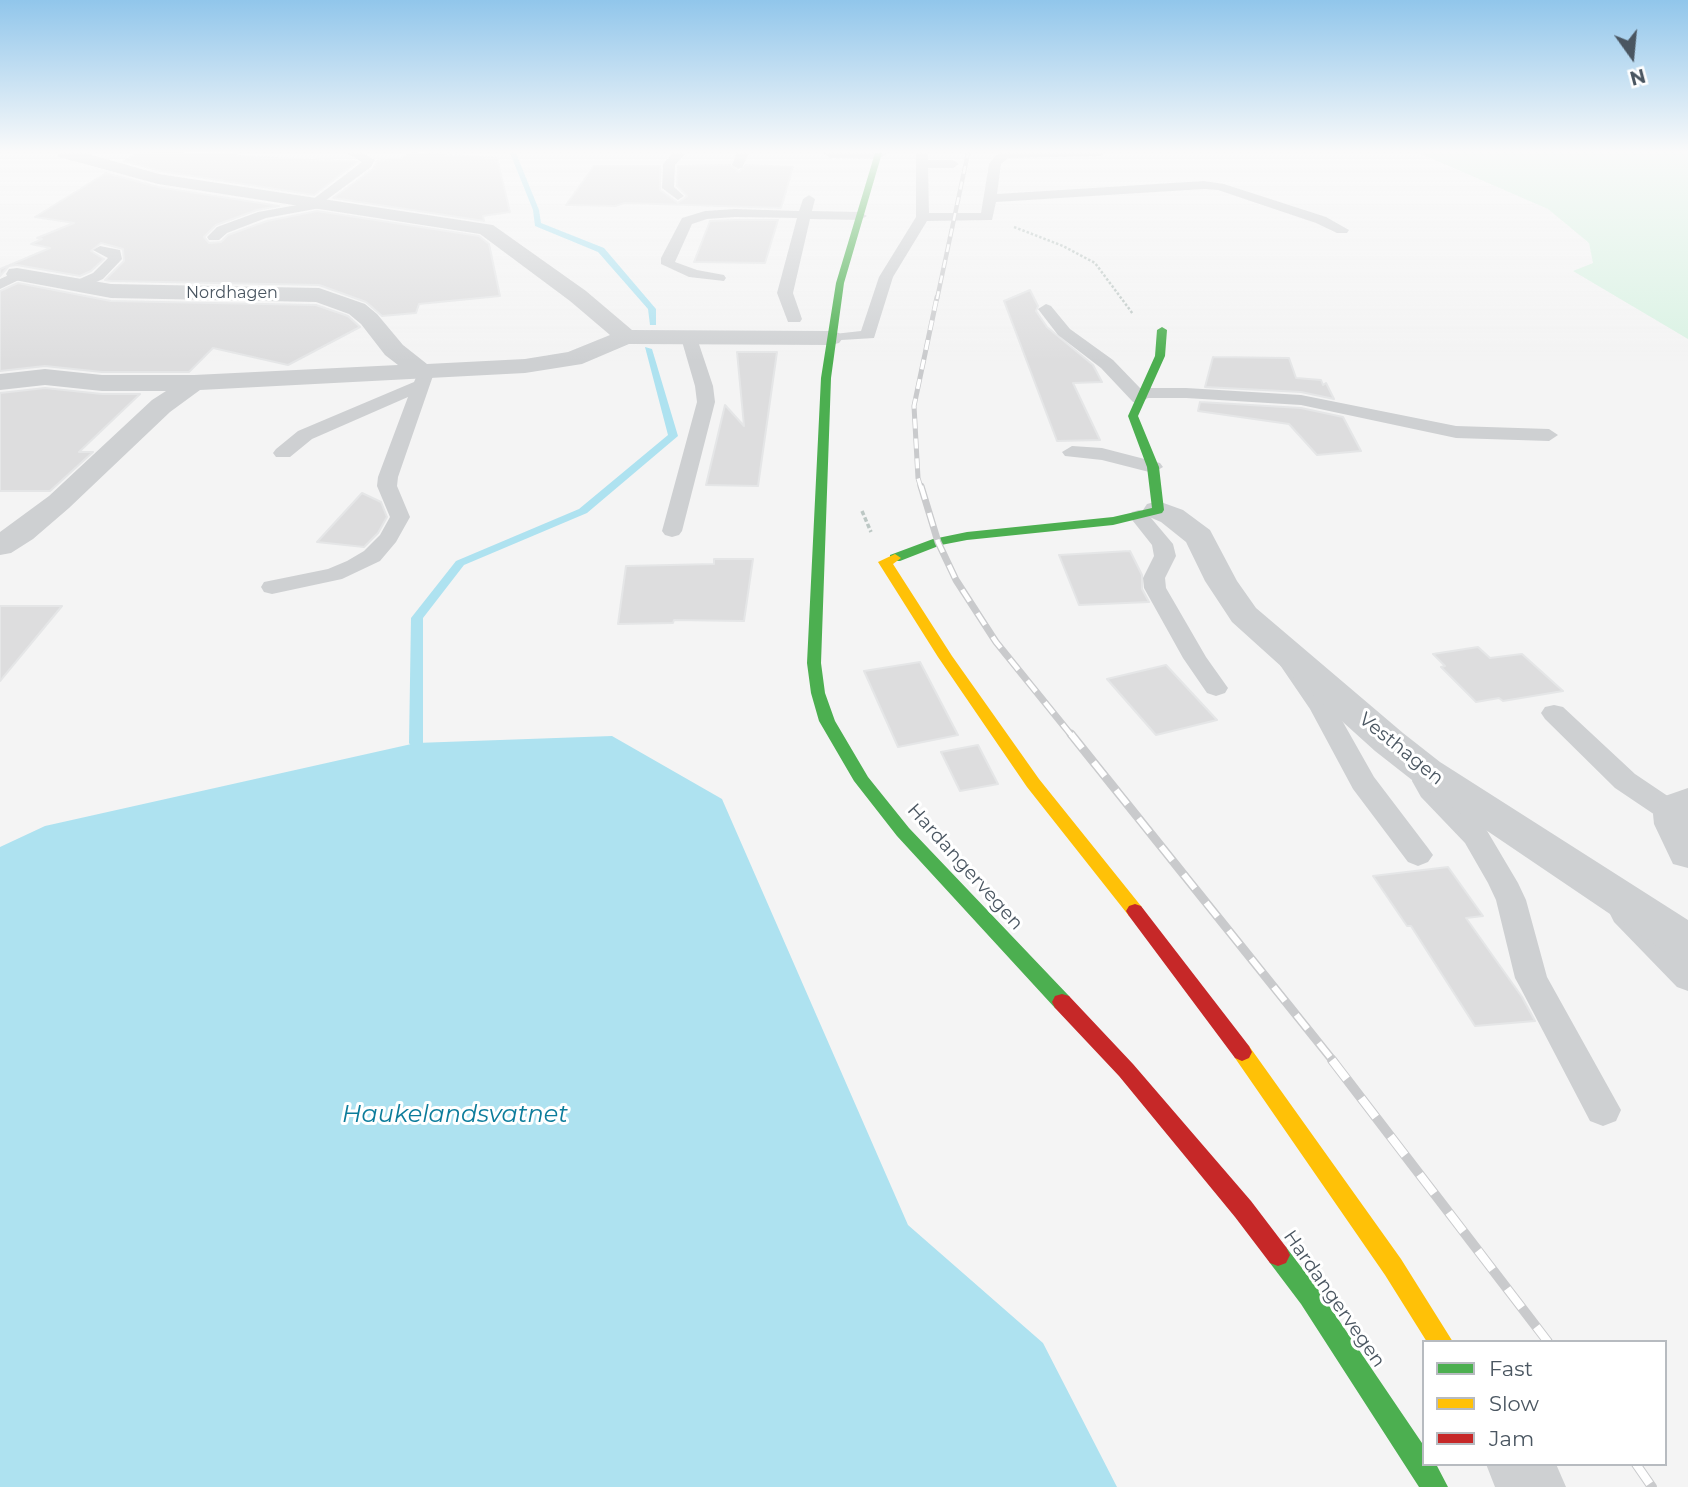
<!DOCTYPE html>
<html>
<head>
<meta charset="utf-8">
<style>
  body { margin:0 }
  #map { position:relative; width:1688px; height:1487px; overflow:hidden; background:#f4f4f4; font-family:Montserrat,sans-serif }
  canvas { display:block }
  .legend { position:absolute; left:1422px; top:1340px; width:245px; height:126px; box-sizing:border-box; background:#fff; border:2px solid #b7bbc0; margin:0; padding:9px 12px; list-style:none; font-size:21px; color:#4a5661 }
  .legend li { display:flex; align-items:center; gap:14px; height:35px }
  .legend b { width:35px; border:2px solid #b7bbc0 }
  .north { position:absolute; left:1597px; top:21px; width:70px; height:70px; -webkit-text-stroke:5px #fff; paint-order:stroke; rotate:165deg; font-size:19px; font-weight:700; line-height:28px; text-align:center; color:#4a5661 }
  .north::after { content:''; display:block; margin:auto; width:24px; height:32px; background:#4a5661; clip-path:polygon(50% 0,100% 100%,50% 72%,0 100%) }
</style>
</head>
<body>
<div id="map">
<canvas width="1688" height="1487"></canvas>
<ul class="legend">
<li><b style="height:9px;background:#4caf50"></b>Fast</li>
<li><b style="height:9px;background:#ffc107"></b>Slow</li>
<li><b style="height:9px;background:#c62828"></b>Jam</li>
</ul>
<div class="north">N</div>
</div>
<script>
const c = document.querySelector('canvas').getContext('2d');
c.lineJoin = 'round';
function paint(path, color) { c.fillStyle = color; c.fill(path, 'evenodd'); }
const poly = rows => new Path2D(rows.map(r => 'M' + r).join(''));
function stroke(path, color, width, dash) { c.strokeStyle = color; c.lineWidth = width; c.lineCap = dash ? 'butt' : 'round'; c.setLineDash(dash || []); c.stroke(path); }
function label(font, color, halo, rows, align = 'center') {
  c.font = font + ' Montserrat,sans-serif'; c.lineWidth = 6; c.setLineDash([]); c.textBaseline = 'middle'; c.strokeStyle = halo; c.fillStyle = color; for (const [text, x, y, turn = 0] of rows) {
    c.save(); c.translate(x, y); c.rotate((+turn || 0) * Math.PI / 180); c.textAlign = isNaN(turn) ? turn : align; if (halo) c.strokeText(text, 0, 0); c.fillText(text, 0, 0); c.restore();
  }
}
const green = poly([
  [1419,153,1688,153,1688,339,1573,271,1593,263,1589,243,1548,209]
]);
const water = poly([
  [612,736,722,799,908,1225,1043,1343,1117,1487,0,1487,0,847,45,826,416,743]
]);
const stream = poly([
  [510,153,516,153,539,210,541,223,604,248,656,309,656,325,650,325,648,309,598,252,535,226,533,210,510,153],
  [645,347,652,349,678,436,587,513,464,565,423,618,423,743,421,746,411,746,409,743,411,618,456,561,579,509,668,435,645,347]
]);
const building = poly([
  [138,153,237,154,234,156,357,162,314,195,160,171,124,161,138,153],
  [410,153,497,158,510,212,483,216,484,221,333,198,373,169,377,161,402,158,410,153],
  [730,165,739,172,746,165,793,167,781,208,625,203,615,206,566,205,594,166,660,166,660,190,678,203,687,196,677,186,678,166,730,165],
  [106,173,158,187,279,206,257,210,216,225,204,237,209,243,221,242,228,235,267,221,317,211,479,236,489,244,500,296,419,304,416,313,382,316,366,302,319,285,111,281,105,280,124,261,123,249,101,243,91,251,104,259,91,271,80,276,17,265,9,266,0,276,0,269,50,248,31,244,42,239,37,238,74,223,35,217,106,173],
  [735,220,778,220,765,263,694,262,710,221,735,220],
  [18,283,111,301,316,305,348,316,360,327,288,365,213,348,189,372,102,372,45,366,0,371,0,291,18,283],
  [1030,290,1038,306,1036,311,1047,327,1093,365,1102,382,1073,383,1100,440,1057,441,1004,301,1030,290],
  [737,352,777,352,758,486,706,485,725,405,744,426,737,352],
  [1213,357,1289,358,1296,378,1321,380,1323,385,1326,383,1334,399,1301,392,1205,387,1213,357],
  [45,388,102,394,140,394,79,452,93,452,50,491,0,491,0,393,45,388],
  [1200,402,1301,408,1343,417,1361,451,1317,455,1289,424,1198,411,1200,402],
  [362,493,381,502,387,517,378,533,364,547,317,542,362,493],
  [1130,551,1142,575,1142,589,1149,602,1079,605,1059,555,1130,551],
  [714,559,753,559,744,621,674,620,673,623,618,624,626,566,714,564,714,559],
  [0,606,62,606,0,681,0,606],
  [1478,647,1490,658,1522,654,1563,691,1503,701,1499,698,1476,702,1441,667,1445,666,1433,654,1478,647],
  [920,662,958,735,898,747,864,671,920,662],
  [1166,665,1217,720,1156,735,1107,679,1166,665],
  [978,745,998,784,960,791,941,752,978,745],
  [1448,867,1483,916,1466,918,1522,997,1535,1021,1475,1026,1411,926,1407,926,1373,876,1448,867]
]);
const pathFar1 = poly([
  [1014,227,1063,246,1095,263,1133,314]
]);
const path = poly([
  [862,511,871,532]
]);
const lane = poly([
  [347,153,363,153,375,160,371,167,325,201,327,204,326,207,266,218,227,233,219,240,209,240,207,237,217,227,258,212,308,203,362,162,347,153],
  [673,153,686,153,675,165,674,187,684,196,678,200,662,188,663,164,673,153],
  [737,153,749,153,742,168,738,169,732,165,737,153],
  [916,153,928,153,928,160,953,160,959,164,953,168,928,168,929,213,981,213,989,164,995,156,1001,153,1106,153,1100,156,1008,158,1001,164,997,194,1204,181,1224,184,1326,217,1349,230,1347,233,1337,233,1316,223,1218,190,1204,189,996,202,992,220,927,221,893,277,874,338,825,341,823,338,825,335,861,331,879,277,916,217,916,153],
  [809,195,815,199,812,211,860,212,867,216,860,220,810,219,793,293,802,319,800,322,788,322,777,293,797,218,735,217,707,219,692,224,675,262,697,270,724,275,726,278,724,281,689,277,661,264,661,258,682,218,705,211,735,209,799,211,803,199,809,195],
  [100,246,120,250,122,259,103,279,85,287,75,287,73,284,75,281,93,273,108,258,93,250,100,246],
  [20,270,27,274,25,277,0,289,0,279,20,270],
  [1046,304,1051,306,1070,329,1113,360,1140,388,1186,388,1301,395,1456,426,1549,429,1558,435,1549,441,1456,438,1301,405,1186,398,1148,398,1139,403,1133,402,1101,368,1058,335,1038,309,1046,304],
  [689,333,697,338,713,386,715,402,682,531,679,535,672,537,665,535,662,531,697,402,695,386,681,338,689,333],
  [427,365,435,370,398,477,397,486,410,517,396,542,380,561,342,579,272,594,264,592,261,587,264,582,328,569,347,561,364,551,380,535,390,517,377,486,378,477,408,397,312,439,290,457,276,457,273,453,276,449,298,431,414,382,421,366,427,365],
  [1072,446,1102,448,1160,463,1163,467,1153,473,1102,460,1065,456,1062,452,1072,446],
  [1139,510,1146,512,1173,544,1176,556,1165,578,1166,588,1206,657,1228,688,1225,693,1216,696,1207,693,1183,658,1144,588,1143,578,1154,556,1152,545,1129,516,1132,512,1139,510],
  [1292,658,1301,660,1335,708,1374,777,1428,848,1433,855,1428,862,1418,866,1408,862,1353,789,1310,709,1280,665,1283,660,1292,658],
  [1554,705,1563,707,1635,774,1684,807,1688,814,1684,821,1674,824,1664,821,1615,788,1545,719,1541,713,1545,707,1554,705],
  [1426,762,1436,765,1441,784,1486,829,1518,883,1526,900,1547,977,1621,1110,1616,1121,1603,1126,1590,1121,1520,987,1515,978,1496,900,1488,883,1465,843,1421,797,1412,781,1413,771,1416,765,1426,762],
  [1625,902,1636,906,1688,958,1688,991,1677,987,1614,922,1610,914,1614,906,1625,902]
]);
const street = poly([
  [57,153,85,153,159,174,493,225,586,291,632,330,831,331,839,333,843,338,839,343,831,345,629,344,582,364,525,373,200,390,170,412,69,508,33,539,11,553,0,555,0,532,49,496,152,400,166,391,102,391,45,385,0,390,0,374,45,369,102,375,194,375,398,365,385,355,361,324,349,314,316,302,111,298,9,279,6,274,9,269,17,268,111,284,319,288,365,304,377,314,403,345,427,364,525,359,568,352,610,335,570,301,480,234,158,184,59,157,57,153],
  [823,153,886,153,887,154,878,159,831,158,823,153],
  [1158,501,1183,510,1210,530,1237,581,1256,608,1403,733,1440,762,1688,920,1688,961,1672,956,1412,780,1375,751,1232,622,1205,581,1186,542,1161,522,1147,516,1143,510,1147,504,1158,501],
  [1688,788,1688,868,1673,864,1654,824,1653,814,1665,796,1688,788],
  [1486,1464,1556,1464,1566,1487,1495,1487,1486,1464]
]);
const fast = poly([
  [875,153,882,153,844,283,831,378,821,663,825,693,835,721,868,777,909,828,1069,996,1072,1002,1069,1008,1062,1010,1055,1008,897,836,854,781,819,721,811,693,807,663,821,378,836,283,875,153],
  [1162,327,1167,330,1165,356,1138,416,1159,467,1164,510,1162,513,1113,525,967,540,941,545,900,561,890,561,890,555,933,539,967,532,1113,517,1152,508,1147,467,1128,416,1155,356,1157,330,1162,327],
  [1278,1244,1286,1247,1317,1288,1424,1446,1424,1464,1436,1464,1448,1487,1419,1487,1301,1304,1270,1263,1266,1255,1270,1247,1278,1244]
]);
const slow = poly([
  [895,554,901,558,893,564,952,656,1039,779,1141,906,1144,911,1141,916,1135,918,1129,916,1027,787,938,657,878,562,895,554],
  [1242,1043,1249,1046,1401,1259,1453,1342,1427,1342,1385,1275,1235,1058,1232,1052,1235,1046,1242,1043]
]);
const jam = poly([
  [1135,904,1141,906,1249,1046,1252,1052,1249,1058,1242,1061,1235,1058,1129,916,1126,911,1129,906,1135,904],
  [1062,994,1069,996,1133,1064,1251,1201,1286,1247,1290,1255,1286,1263,1278,1266,1270,1263,1235,1217,1119,1076,1055,1008,1052,1002,1055,996,1062,994]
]);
const railFar4 = poly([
  [937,299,968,153]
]);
const railFar3 = poly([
  [921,488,918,478,914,406,937,297]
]);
const railFar2 = poly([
  [921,486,938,542,956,580,996,642,1072,736]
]);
const railFar1 = poly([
  [1071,734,1334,1062]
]);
const rail = poly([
  [1332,1060,1548,1342],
  [1636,1464,1652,1487]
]);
const farStreetnames = [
  ["Nordhagen",232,293]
];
const streetNames = [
  ["Vesthagen",1401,749,39],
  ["Hardangervegen",965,867,48],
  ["Hardangervegen",1334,1299,55]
];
const nearWaternames = [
  ["Haukelandsvatnet",455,1115]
];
paint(green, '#d9f2e3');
paint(water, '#aee2f0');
paint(stream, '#aee2f0');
paint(building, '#ddddde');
stroke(building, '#e5e6e7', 2);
stroke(pathFar1, '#bcc7c4', 2.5, [2.5, 2]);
stroke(path, '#bcc7c4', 3.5, [4.5, 2.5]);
paint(lane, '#ced0d2');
paint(street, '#ced0d2');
paint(fast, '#4caf50');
paint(slow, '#ffc107');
paint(jam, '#c62828');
stroke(railFar4, '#c9cacc', 4.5);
stroke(railFar3, '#c9cacc', 5);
stroke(railFar2, '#c9cacc', 7);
stroke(railFar1, '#c9cacc', 9);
stroke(rail, '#c9cacc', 10);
stroke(railFar4, '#fff', 2.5, [8]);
stroke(railFar3, '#fff', 3.5, [10]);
stroke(railFar2, '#fff', 4.5, [14]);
stroke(railFar1, '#fff', 6, [18]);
stroke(rail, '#fff', 8, [24]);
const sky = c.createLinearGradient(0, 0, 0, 361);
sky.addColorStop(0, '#91c6eb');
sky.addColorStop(0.42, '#fafafa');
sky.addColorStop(1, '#fafafa00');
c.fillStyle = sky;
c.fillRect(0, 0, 1688, 361);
label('16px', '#4a5661', '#fff', farStreetnames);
label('19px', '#4a5661', '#fff', streetNames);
label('italic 24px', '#0c7c9b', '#fff', nearWaternames);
</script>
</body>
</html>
